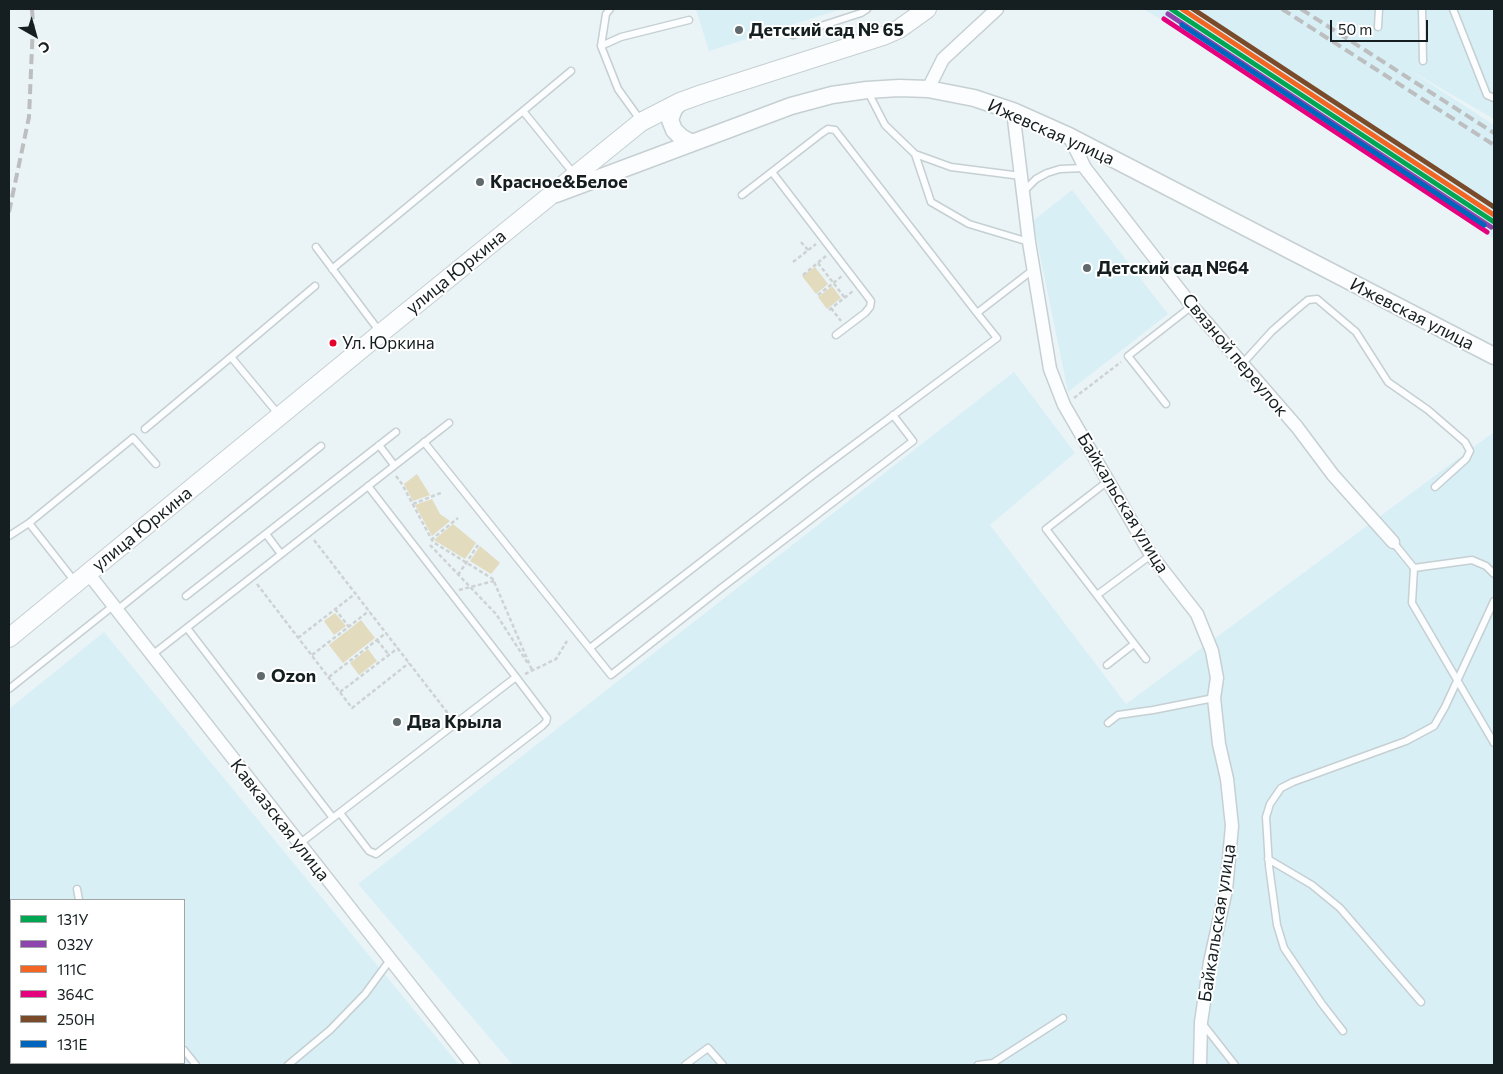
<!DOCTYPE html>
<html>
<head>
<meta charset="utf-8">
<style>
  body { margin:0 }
  #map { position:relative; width:1503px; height:1074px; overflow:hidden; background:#eaf4f7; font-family:Commissioner,sans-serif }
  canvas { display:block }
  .frame { position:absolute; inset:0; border:10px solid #151e20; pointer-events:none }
  .legend { position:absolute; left:10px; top:899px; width:175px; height:165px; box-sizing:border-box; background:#fff; border:1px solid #a1a5a6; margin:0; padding:6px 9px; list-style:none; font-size:15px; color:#151e20 }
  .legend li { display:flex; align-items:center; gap:10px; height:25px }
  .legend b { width:25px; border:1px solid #a1a5a6 }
  .north { position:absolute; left:10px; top:10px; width:50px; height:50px; -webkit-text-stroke:4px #fff; paint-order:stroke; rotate:142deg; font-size:14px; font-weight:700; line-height:20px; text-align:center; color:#151e20 }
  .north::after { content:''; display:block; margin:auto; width:18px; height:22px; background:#151e20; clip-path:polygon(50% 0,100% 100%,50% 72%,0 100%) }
  .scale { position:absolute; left:1330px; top:20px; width:98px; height:22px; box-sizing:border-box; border:2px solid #151e20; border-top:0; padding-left:6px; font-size:15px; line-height:18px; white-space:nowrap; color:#151e20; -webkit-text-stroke:4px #fff; paint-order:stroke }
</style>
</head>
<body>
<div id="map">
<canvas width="1503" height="1074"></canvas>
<div class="frame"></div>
<ul class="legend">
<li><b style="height:6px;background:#00a651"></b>131У</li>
<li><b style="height:6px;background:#8e44ad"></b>032У</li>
<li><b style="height:6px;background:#f26522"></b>111С</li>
<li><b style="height:6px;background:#e5007d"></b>364С</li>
<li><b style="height:6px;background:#7a4b2a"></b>250Н</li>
<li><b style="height:6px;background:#0065bd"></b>131Е</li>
</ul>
<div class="north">С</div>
<div class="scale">50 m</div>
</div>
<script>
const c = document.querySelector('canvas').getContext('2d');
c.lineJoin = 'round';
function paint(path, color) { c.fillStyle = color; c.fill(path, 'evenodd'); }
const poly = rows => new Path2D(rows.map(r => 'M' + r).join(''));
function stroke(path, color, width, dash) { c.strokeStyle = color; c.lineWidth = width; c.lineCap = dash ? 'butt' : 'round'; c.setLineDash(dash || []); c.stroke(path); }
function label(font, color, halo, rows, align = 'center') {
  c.font = font + ' Commissioner,sans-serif'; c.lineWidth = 4; c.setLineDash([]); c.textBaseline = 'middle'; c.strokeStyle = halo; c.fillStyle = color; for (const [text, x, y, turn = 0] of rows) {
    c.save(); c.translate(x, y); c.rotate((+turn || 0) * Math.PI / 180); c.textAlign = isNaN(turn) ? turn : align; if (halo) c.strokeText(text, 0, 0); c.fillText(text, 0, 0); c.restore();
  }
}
const built = poly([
  [696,9,842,9,709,51],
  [1144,9,1494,9,1494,119,1411,71,1494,125,1494,239,1293,102],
  [1072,190,1168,314,1068,392,1033,221],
  [1014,372,1075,453,990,525,1126,704,1494,432,1494,1065,513,1065,358,884],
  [104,632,459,1065,9,1065,9,709],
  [11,900,184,900,184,1063,11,1063]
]);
const green = poly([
  [815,267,828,284,816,294,802,276],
  [832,286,841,298,827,309,818,297],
  [417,474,430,495,413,501,404,484],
  [432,499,440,514,450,521,432,536,415,505],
  [453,524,476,543,465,559,434,540],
  [480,546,500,563,491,574,470,561],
  [335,613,346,626,334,635,324,621],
  [361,620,375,638,343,663,329,645],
  [368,649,377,661,359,675,350,663]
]);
const path = poly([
  [801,242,808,250],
  [793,262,816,244],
  [818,263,845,298],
  [803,275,826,256],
  [818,295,842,276],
  [831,308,841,321],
  [829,310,853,291],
  [1074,398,1121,362],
  [396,476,402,484,433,542,493,579,532,670],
  [413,504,443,492],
  [314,540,450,716],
  [431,540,458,518],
  [430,545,496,614,529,665],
  [458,575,478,545],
  [257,584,352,708,409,663],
  [459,590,494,581],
  [335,609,349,627],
  [298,638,356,593],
  [377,640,389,655],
  [312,655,369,611],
  [525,674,556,659,567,641],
  [329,677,386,633],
  [340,692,398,648]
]);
const service = poly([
  [1422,9,1423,61],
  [1453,9,1487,95,1494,98],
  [1378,27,1379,9],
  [793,35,861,13,867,9],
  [601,46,606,14,610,9],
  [868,92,885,125,915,154,931,202,969,224,1029,242],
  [523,111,571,71],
  [641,121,618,89,601,46,621,37,689,20],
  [915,154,951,167,1021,176],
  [772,172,871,301,870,307,865,313,836,335],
  [1024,191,1036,179,1047,173,1060,169,1084,168],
  [742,195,822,133,828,129,835,130,977,313,1034,269],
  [316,247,380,332],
  [332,269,523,111,574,174],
  [231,357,315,286],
  [1243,363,1272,331,1296,310,1308,300,1317,299,1356,332,1388,382,1428,410,1465,442,1470,451,1466,459,1435,487],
  [1166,404,1128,356,1192,306],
  [145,429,231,357,279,415],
  [424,442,611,675,720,589,913,441,893,415],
  [379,445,394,465],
  [1108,481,1046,529,1146,659],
  [29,523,76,583],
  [266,534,281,554],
  [9,536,29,523,133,438,156,464],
  [1393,542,1414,568,1412,603,1494,743],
  [1414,568,1472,560,1486,566,1494,574],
  [1097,595,1151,555],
  [186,596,396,432],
  [117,610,321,446],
  [187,628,333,818],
  [590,648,813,475,997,338,977,313],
  [152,655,449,423],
  [1107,665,1134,644],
  [9,689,113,606],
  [1108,723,1118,715,1153,710,1214,698],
  [340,813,369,851,376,854,542,726,546,722,547,718,516,677],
  [299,844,516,677,368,486],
  [1268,859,1312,885,1340,908,1421,1002],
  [77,889,79,900],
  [1202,1023,1235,1065],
  [1343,1031,1322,1004,1284,948,1277,925,1269,866,1266,817,1270,804,1281,788,1293,782,1406,741,1434,726,1445,707,1494,601],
  [184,1050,196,1065],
  [288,1065,330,1030,365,994,390,960],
  [685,1065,708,1048,723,1065],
  [978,1065,993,1063,1063,1018]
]);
const minor = poly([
  [928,89,943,59,997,9],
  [1013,111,1029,242,1050,369,1064,405,1151,555,1197,614,1212,651,1217,678,1214,698,1219,744,1227,779,1232,826,1226,890,1210,962,1201,1022,1200,1065],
  [1069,136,1085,168,1192,306,1297,427,1333,475,1393,542],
  [88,573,473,1065]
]);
const tertiary = poly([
  [680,102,674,109,670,120,674,130,681,137,692,143],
  [556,194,791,106,832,95,867,90,899,88,928,89,974,98,1013,111,1069,136,1494,356]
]);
const secondary = poly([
  [9,638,381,333,641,122,680,102,702,94,883,36,899,29,927,9]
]);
const rail = poly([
  [1282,9,1494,145],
  [1301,9,1494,133],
  [9,212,29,117,33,24,32,9]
]);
const rail1 = poly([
  [1171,9,1494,222]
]);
const rail2 = poly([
  [1168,14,1491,227]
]);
const rail3 = poly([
  [1182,9,1494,215]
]);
const rail4 = poly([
  [1164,19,1487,232]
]);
const rail5 = poly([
  [1193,9,1494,207]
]);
const rail6 = poly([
  [1182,25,1484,225]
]);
const markers = [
  [739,30,5,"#60696b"],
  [480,182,5,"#60696b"],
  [1087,268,5,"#60696b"],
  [333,343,4.5,"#e4002b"],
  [261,676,5,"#60696b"],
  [397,722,5,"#60696b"]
];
const busNames = [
  ["Ул. Юркина",342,343]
];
const poiNames = [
  ["Детский сад № 65",749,30],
  ["Красное&Белое",490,182],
  ["Детский сад №64",1097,268],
  ["Ozon",271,676],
  ["Два Крыла",407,722]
];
const streetNames = [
  ["Ижевская улица",1051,132,24],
  ["улица Юркина",456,272,-39],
  ["Ижевская улица",1412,314,27],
  ["Связной переулок",1235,355,50],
  ["Байкальская улица",1123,503,59],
  ["улица Юркина",142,529,-39],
  ["Кавказская улица",280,820,52],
  ["Байкальская улица",1217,923,-81]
];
paint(built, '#d8eff6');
paint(green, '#e2dbbe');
stroke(service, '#c6cfd2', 9);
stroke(minor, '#c6cfd2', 15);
stroke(tertiary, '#c6cfd2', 19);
stroke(secondary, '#c6cfd2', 20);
stroke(path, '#cfd2d3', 2.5, [4, 2.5]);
stroke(service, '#fcfdfe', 6);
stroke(minor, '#fcfdfe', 12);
stroke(tertiary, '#fcfdfe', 16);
stroke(secondary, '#fcfdfe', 18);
stroke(rail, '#bcbebf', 4, [10, 5]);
stroke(rail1, '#00a651', 5);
stroke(rail2, '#8e44ad', 5);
stroke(rail3, '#f26522', 5);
stroke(rail4, '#e5007d', 5);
stroke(rail5, '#7a4b2a', 5);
stroke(rail6, '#0065bd', 5);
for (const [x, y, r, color] of markers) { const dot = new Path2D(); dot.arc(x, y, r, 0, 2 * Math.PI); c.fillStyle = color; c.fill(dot); stroke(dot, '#fff', 2); }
label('17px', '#151e20', '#fff', busNames, 'left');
label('bold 18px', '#151e20', '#fff', poiNames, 'left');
label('18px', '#151e20', '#fff', streetNames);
</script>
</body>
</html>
